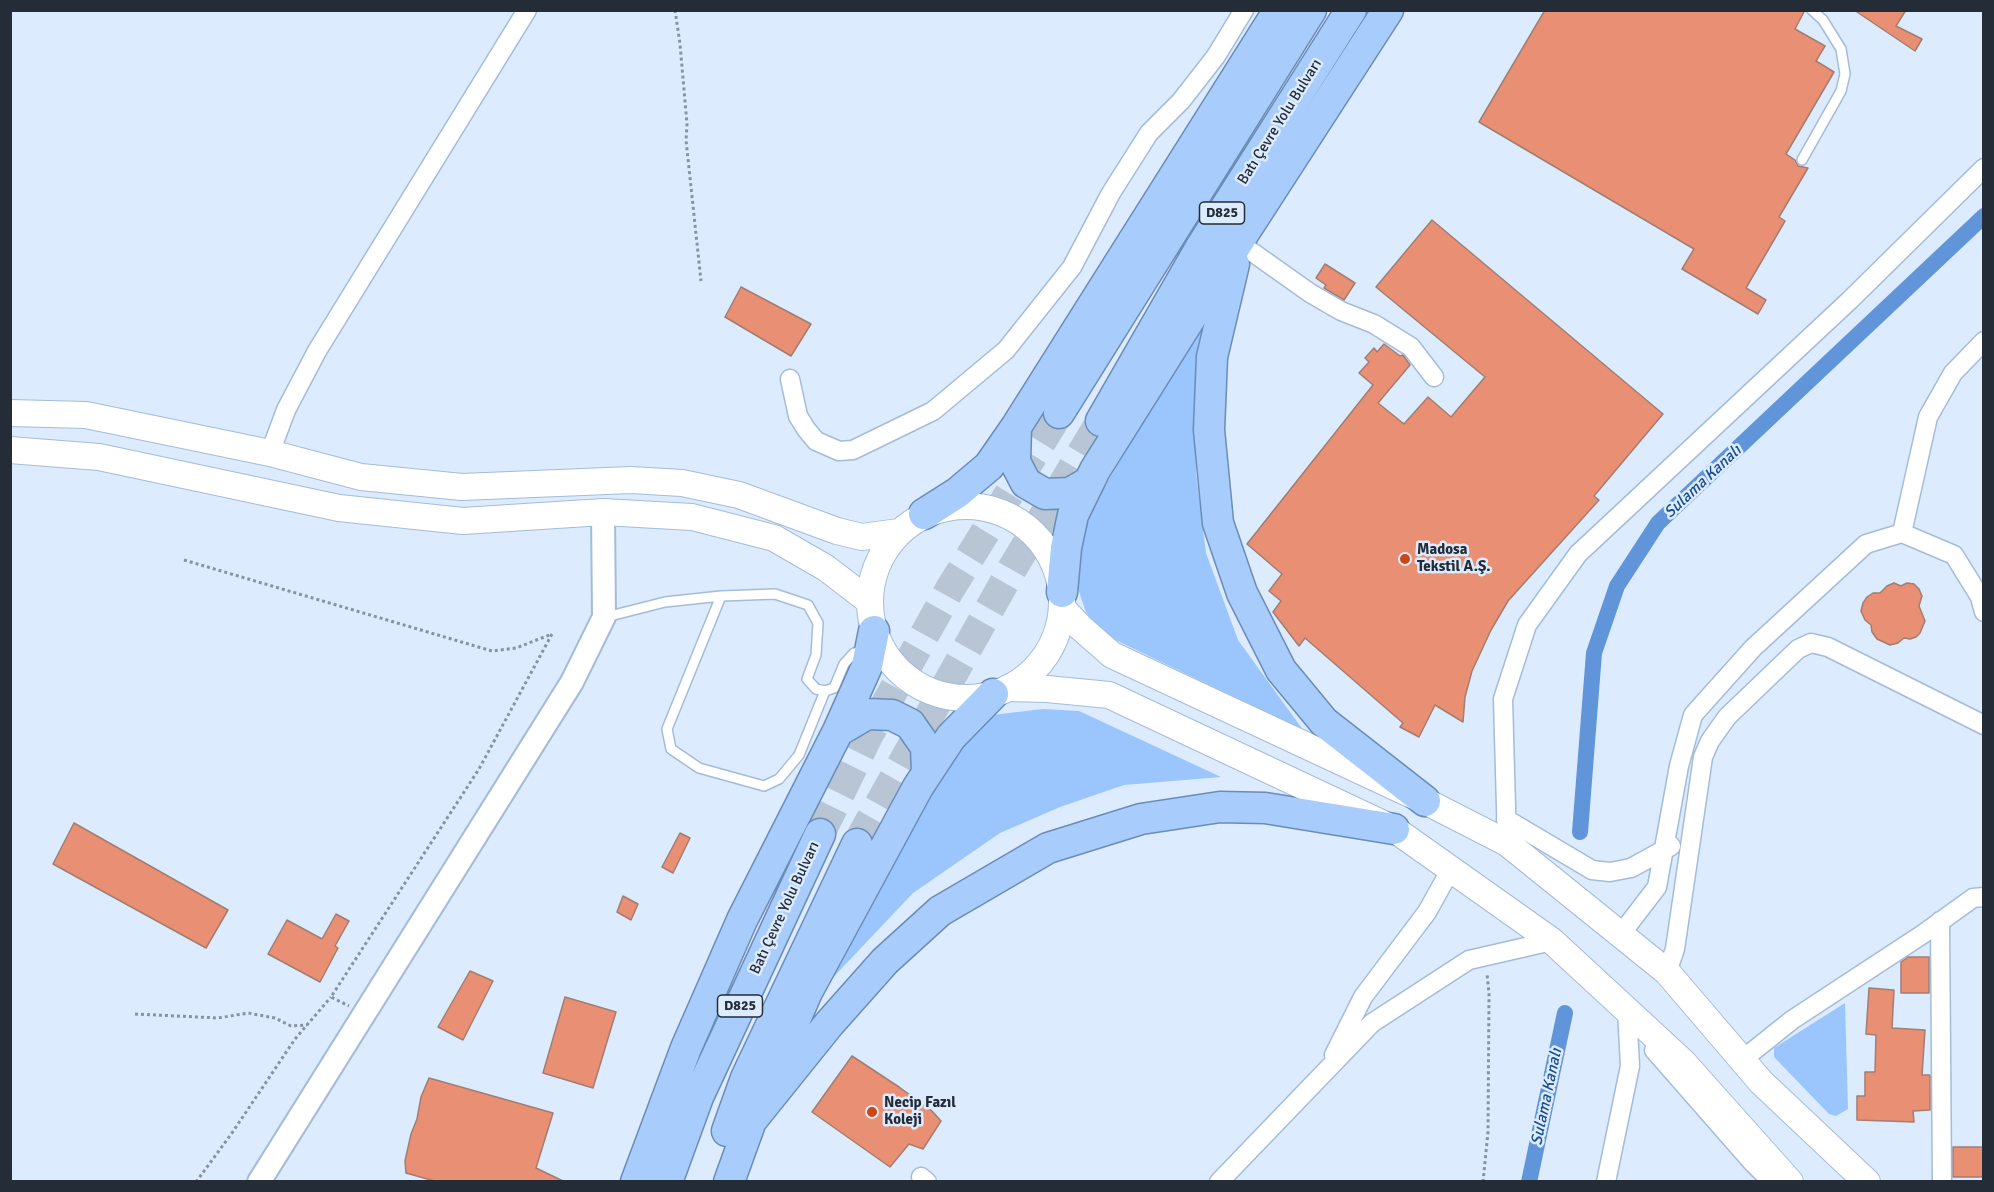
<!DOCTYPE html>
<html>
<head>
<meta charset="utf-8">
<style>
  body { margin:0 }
  #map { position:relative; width:1994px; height:1192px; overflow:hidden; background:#dcebfd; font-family:Signika,sans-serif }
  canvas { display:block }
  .frame { position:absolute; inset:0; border:12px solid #232c37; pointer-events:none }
</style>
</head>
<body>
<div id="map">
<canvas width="1994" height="1192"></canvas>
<div class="frame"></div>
</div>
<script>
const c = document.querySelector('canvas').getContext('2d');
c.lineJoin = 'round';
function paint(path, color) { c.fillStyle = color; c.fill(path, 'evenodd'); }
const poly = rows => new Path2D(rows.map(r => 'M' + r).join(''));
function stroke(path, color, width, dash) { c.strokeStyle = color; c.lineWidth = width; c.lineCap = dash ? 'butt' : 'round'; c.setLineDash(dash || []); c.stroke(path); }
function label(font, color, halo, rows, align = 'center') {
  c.font = font + ' Signika,sans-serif'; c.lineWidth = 5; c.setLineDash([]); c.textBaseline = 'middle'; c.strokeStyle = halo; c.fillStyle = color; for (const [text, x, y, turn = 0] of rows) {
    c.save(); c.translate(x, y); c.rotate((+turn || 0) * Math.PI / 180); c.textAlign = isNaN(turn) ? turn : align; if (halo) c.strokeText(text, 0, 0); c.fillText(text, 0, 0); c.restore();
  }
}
const green = poly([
  [1208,314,1195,408,1196,473,1206,553,1238,640,1303,730,1101,633,1086,612,1077,586,1077,554,1087,516],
  [1043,709,1079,711,1221,777,1124,785,1060,807,1000,833,913,893,825,986,963,732,984,716],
  [1845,1003,1848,1109,1836,1116,1829,1114,1774,1057,1774,1048]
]);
const canal = poly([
  [1580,832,1594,653,1617,586,1658,523,1984,216],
  [1529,1182,1565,1013]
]);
const building = poly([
  [1545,10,1805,10,1795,29,1825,46,1816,61,1834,72,1786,154,1795,160,1798,166,1808,168,1779,217,1785,221,1746,288,1766,300,1758,314,1682,269,1694,249,1479,122,1545,10],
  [1854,10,1906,10,1896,26,1922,39,1915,51,1854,10],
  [1432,220,1663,414,1594,496,1599,500,1508,601,1491,630,1472,671,1465,697,1463,722,1435,705,1419,737,1400,727,1403,723,1305,638,1299,646,1273,612,1281,601,1269,591,1282,574,1247,544,1373,385,1359,373,1369,362,1365,358,1374,348,1377,352,1384,344,1400,356,1403,355,1410,365,1378,403,1404,424,1428,397,1451,417,1485,377,1376,287,1432,220],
  [1325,264,1355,283,1344,300,1324,288,1326,285,1316,278,1325,264],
  [741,287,811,324,791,356,725,317,741,287],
  [1894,583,1901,586,1907,583,1914,584,1919,589,1922,596,1919,606,1925,621,1920,633,1916,637,1910,639,1904,638,1898,643,1890,645,1877,639,1872,632,1871,625,1865,620,1861,611,1863,603,1867,597,1873,593,1880,593,1887,586,1894,583],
  [74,823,228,910,206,948,53,864,74,823],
  [680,833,690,838,673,873,662,867,680,833],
  [623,896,638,904,631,920,617,912,623,896],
  [336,914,349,921,335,946,338,948,320,982,268,954,287,920,322,939,336,914],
  [1908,957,1929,957,1929,993,1901,993,1901,962,1908,957],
  [470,971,493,981,463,1040,438,1027,470,971],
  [1869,988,1894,990,1892,1028,1925,1030,1922,1075,1930,1075,1930,1110,1913,1111,1914,1122,1857,1120,1857,1096,1865,1096,1865,1072,1875,1072,1876,1035,1866,1034,1869,988],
  [565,997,616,1012,593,1088,543,1073,565,997],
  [852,1056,899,1087,932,1111,941,1121,923,1149,909,1144,890,1167,812,1112,852,1056],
  [429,1078,553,1113,536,1168,565,1182,438,1182,406,1173,405,1161,411,1134,417,1119,421,1097,429,1078],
  [1953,1147,1983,1147,1983,1177,1953,1177,1953,1147]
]);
const trunkTunnel = poly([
  [820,834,868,736,950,589,1059,413],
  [857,844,1012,569,1101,421]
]);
const path = poly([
  [675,10,680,44,687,124,686,140,701,281],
  [184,560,492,651,516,648,552,634,479,769,331,997,349,1006],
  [135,1014,218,1018,248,1013,275,1018,291,1026,307,1025],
  [196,1182,232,1133,295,1039,331,997],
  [1483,1182,1488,1132,1489,994,1487,974]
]);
const service = poly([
  [1802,160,1841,91,1845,74,1841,49,1823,20,1812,10],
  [721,596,667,729,671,749,699,768,764,786,779,779,799,755,825,691],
  [606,617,665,602,721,596,775,594,808,605,818,623,816,655,807,679,816,689,825,691,834,688,844,664,854,653,866,650]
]);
const minor = poly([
  [1238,242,1310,293,1341,311,1374,324,1411,347,1434,377],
  [790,379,798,416,806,429,816,441,839,451,853,450,933,411,1006,350,1072,267,1111,193,1149,133,1181,101,1216,56,1244,10],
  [270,453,286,410,317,351,527,10],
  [1902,533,1928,417,1953,373,1984,341],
  [1506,819,1592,870,1610,872,1631,868,1671,846],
  [1507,843,1503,699,1527,625,1578,554,1850,300,1984,168],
  [1940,921,1942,1182],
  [1621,934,1657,887,1679,766,1693,715,1753,648,1866,544,1902,533,1954,555,1980,597,1984,612],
  [1667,972,1675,949,1703,757,1710,741,1727,717,1798,649,1811,643,1828,647,1984,725],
  [1654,1050,1753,1163,1772,1182],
  [1334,1055,1363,997,1427,912,1451,869],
  [1742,1060,1792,1020,1923,934,1973,898,1984,897],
  [921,1177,927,1182],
  [1219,1182,1372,1023,1469,960,1552,941],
  [1606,1182,1630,1066,1627,1010]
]);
const tertiary = poly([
  [259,1182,572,682,604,617,603,512]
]);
const secondary = poly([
  [10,413,86,415,270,453,361,477,462,487,631,480,682,483,739,495,837,531,862,537,899,532],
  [10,450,99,457,339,508,463,521,603,512,692,517,774,538,826,568,869,601],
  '870 602a96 96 0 1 1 192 0a96 96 0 1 1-192 0Z',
  [1062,608,1080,627,1112,655,1425,801,1507,843,1667,972,1761,1082,1867,1182],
  [1008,688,1047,689,1109,695,1394,829,1552,941,1683,1062,1790,1182]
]);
const trunk = poly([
  [1234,264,1212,357,1209,430,1218,523,1242,593,1281,670,1324,722,1425,801],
  [1059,413,1311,10],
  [1101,421,1201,247,1351,10],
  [1016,427,1015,462,1026,483,1045,494,1070,493,1089,482],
  [924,514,957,493,989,466,1016,427,1279,10],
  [1062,592,1066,548,1073,515,1095,470,1238,242,1388,10],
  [838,731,867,714,892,715,910,724,926,747,927,773],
  [751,1121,829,1024,885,961,940,911,1048,848,1141,819,1220,807,1265,808,1394,829],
  [727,1131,746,1078,857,844],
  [636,1182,686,1048,742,920,838,731,867,666,874,631],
  [667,1182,698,1097,820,834],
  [729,1182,751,1121,807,992,918,787,951,737,993,694]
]);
const markers = [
  [1405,559,6,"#ce4713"],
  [872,1112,6,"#ce4713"]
];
const shields = [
  [1222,213,45],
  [740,1006,45]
];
const shieldNames = [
  ["D825",1222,213],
  ["D825",740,1006]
];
const streetNames = [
  ["Batı Çevre Yolu Bulvarı",1280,122,-58],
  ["Batı Çevre Yolu Bulvarı",785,908,-65]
];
const poiNames = [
  ["Madosa",1417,550],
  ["Tekstil A.Ş.",1417,567],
  ["Necip Fazıl",884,1103],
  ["Koleji",884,1120]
];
const waterNames = [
  ["Sulama Kanalı",1703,482,-43],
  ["Sulama Kanalı",1547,1097,-78]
];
paint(green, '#9ac6fd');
stroke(canal, '#6096d9', 16);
paint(building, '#e99074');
stroke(building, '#a27d71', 1.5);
stroke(trunkTunnel, '#b7c5d5', 30, [30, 15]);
stroke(service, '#a4bcd9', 12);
stroke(minor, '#a4bcd9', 21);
stroke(tertiary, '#a4bcd9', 26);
stroke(secondary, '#a4bcd9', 28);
stroke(trunk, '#6b8cb6', 33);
stroke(path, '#8793a2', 3, [3, 3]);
stroke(service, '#fff', 9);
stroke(minor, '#fff', 18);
stroke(tertiary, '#fff', 22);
stroke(secondary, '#fff', 26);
stroke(trunk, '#a8ccfb', 30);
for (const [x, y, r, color] of markers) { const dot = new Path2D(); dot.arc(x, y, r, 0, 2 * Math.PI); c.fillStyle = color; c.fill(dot); stroke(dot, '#dcebfd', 2); }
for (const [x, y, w] of shields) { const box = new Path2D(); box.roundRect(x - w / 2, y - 11, w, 22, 4.5); c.fillStyle = '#dcebfd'; c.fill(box); stroke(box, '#232c37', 1.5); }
label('bold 14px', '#232c37', null, shieldNames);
label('15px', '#232c37', '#dcebfd', streetNames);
label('bold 15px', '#232c37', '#dcebfd', poiNames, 'left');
label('italic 16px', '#184e8c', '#dcebfd', waterNames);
</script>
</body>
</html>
